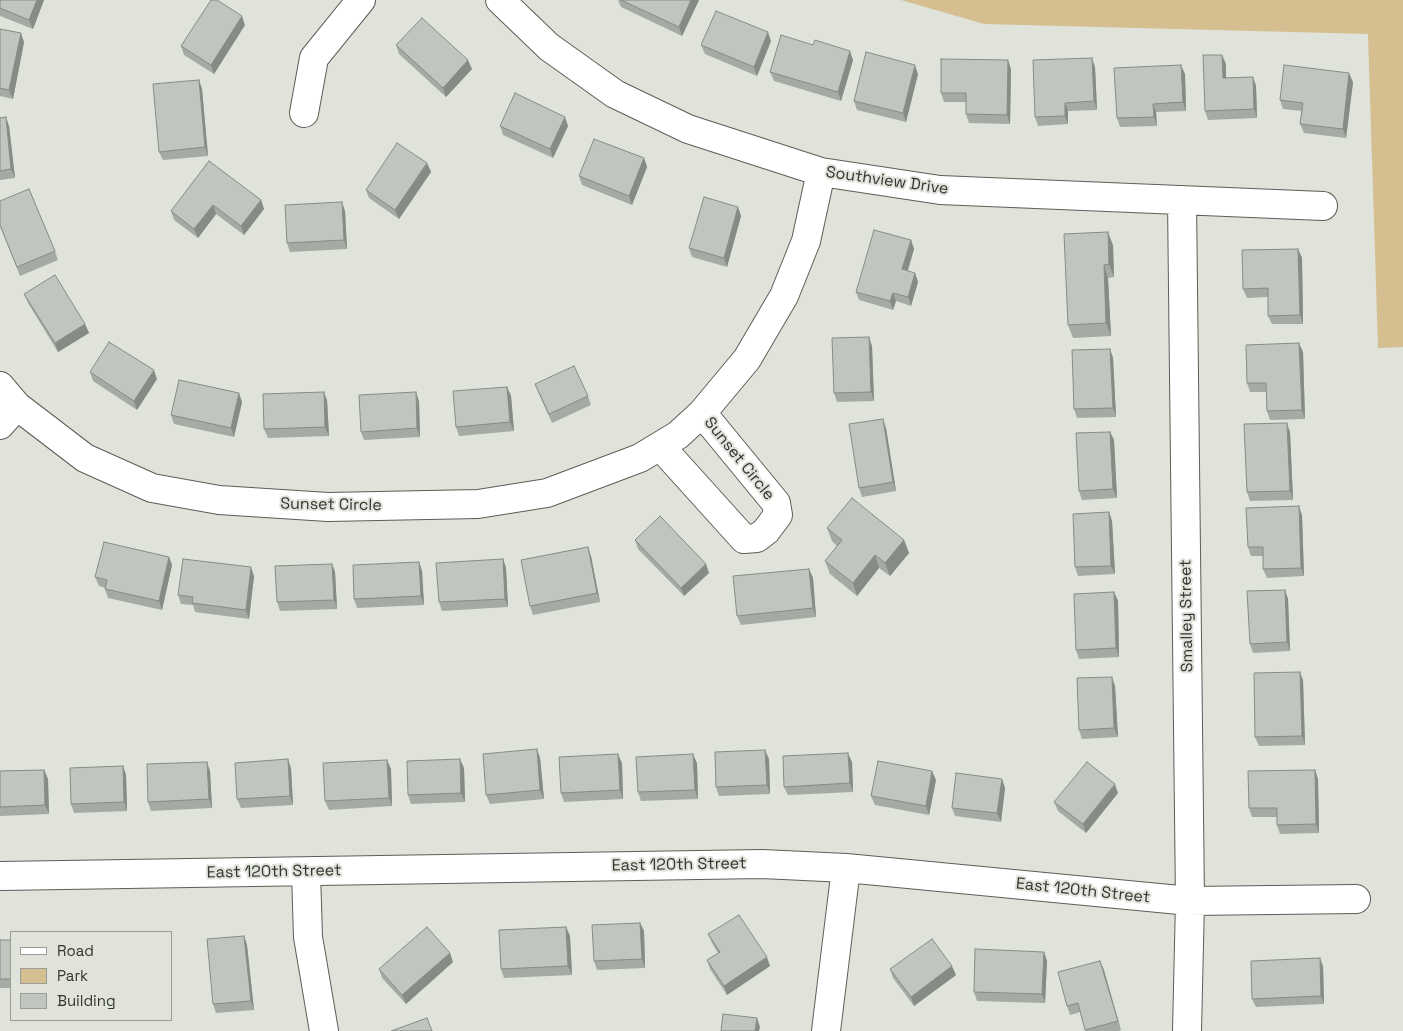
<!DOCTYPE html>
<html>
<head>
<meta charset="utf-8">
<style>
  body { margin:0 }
  #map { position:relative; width:1403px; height:1031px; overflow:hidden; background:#dfe3da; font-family:"Space Grotesk",sans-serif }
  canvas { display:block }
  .legend { position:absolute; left:10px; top:931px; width:162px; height:90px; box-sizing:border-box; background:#dfe3da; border:1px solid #9a9d96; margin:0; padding:6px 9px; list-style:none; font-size:15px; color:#333531 }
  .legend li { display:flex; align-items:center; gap:10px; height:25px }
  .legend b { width:25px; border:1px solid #9a9d96 }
</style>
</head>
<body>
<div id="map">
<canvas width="1403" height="1031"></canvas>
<ul class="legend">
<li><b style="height:6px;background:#fff"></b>Road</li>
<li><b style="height:14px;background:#d5bf91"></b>Park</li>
<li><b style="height:14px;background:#bfc6bf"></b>Building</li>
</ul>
</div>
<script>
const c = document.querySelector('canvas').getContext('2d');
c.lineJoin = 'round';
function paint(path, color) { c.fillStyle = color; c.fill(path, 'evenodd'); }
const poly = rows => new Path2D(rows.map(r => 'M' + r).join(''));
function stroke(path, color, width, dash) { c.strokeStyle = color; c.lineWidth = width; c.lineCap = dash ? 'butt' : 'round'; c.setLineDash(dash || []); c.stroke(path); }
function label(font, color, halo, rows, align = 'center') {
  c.font = font + ' "Space Grotesk",sans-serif'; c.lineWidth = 4; c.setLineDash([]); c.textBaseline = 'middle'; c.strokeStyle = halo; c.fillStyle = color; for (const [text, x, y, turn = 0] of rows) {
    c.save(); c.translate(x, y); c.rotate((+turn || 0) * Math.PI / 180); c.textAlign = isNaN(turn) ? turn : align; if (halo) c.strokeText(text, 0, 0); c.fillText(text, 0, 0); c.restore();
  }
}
const green = poly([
  [901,0,1403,0,1403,347,1378,348,1368,34,984,24]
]);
const street = poly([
  [500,0,549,47,615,94,688,129,821,172,940,190,1323,206],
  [304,113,314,58,361,0],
  [1182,200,1190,901,1187,1031],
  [0,386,17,406,85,458,152,488,219,500,328,507,478,504,547,493,640,458,678,435,702,413,747,359,784,296,806,241,821,172],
  [0,425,17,406],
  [660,446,744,539,757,538,766,531,778,515,776,503,702,413],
  [306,872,308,937,324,1031],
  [0,876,762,864,846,868,1190,901,1356,899],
  [826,1031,846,868]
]);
const wall = poly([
  [0,0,44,0,33,29,0,16],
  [618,0,699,0,682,36,621,7],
  [245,25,214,74,184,55,181,46],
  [0,29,24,42,13,99,0,96],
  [771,41,757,76,705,54,701,45],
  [396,45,472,69,446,97,399,54],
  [853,60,841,101,774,81,770,72],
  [1226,64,1226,78,1253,77,1256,86,1257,118,1208,120,1205,111],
  [1095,67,1097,110,1068,111,1068,124,1038,126,1035,117],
  [1011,69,1010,124,969,123,966,114,966,102,944,102,941,93],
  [918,74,906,122,857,110,854,101],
  [1185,74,1186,111,1156,112,1157,126,1120,127,1117,118],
  [199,80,202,89,208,156,163,160,159,152],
  [1353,82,1346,138,1304,133,1300,124,1302,111,1283,109,1280,100],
  [0,118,9,126,15,178,0,180],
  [500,126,568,126,553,158,503,135],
  [644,158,647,167,632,205,582,185,579,176],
  [209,161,261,200,264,209,244,235,216,214,198,238,174,220,171,211],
  [427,163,431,172,399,219,369,198,366,190],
  [0,201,55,251,58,260,20,276,0,226],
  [738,207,741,216,727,267,692,257,689,248],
  [345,211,347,249,290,252,287,243],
  [911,240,914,249,908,271,915,273,918,282,911,306,896,301,893,310,859,300,856,292],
  [1113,245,1114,277,1108,278,1111,336,1073,338,1068,325],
  [1298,249,1302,258,1303,324,1272,324,1268,316,1268,297,1247,298,1243,289],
  [24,294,85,324,89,333,58,352,28,303],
  [872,346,874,401,837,402,834,393],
  [1110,349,1113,358,1116,417,1077,418,1074,409],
  [1303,352,1305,419,1270,420,1267,411,1266,392,1250,392,1247,383],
  [90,372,157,379,137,410,93,381],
  [535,384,588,396,591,405,552,423,538,392],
  [507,387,511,396,514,431,459,436,456,427],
  [327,400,329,436,268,438,264,429],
  [419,401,420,437,364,440,361,432],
  [242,402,234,437,174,424,171,415],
  [886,428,896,491,862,497,859,488],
  [1110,432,1114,440,1117,498,1082,500,1079,491],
  [1290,432,1293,500,1250,501,1247,492],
  [1109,512,1112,521,1115,574,1078,576,1075,567],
  [1302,515,1304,576,1267,578,1263,569,1263,556,1251,556,1248,547],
  [827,528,904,540,909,553,890,576,879,568,857,596,830,574,825,561,837,546,832,541],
  [635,540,706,564,709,573,684,596,638,549],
  [591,556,600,602,533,615,530,606],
  [169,557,172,565,162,610,108,598,105,589,106,588,99,586,95,577],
  [503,559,506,568,508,607,442,611,439,602],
  [419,562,422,571,424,605,357,608,354,599],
  [332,564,335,572,337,609,280,611,277,602],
  [809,569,813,578,816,617,741,625,737,616],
  [254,576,249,619,195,612,193,605,181,604,178,595],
  [1285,590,1288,599,1290,651,1253,653,1250,644],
  [1114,592,1118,601,1119,657,1079,659,1076,650],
  [1303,680,1305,745,1259,746,1255,737],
  [1115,686,1118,737,1082,739,1079,730],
  [537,749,540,758,544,799,490,804,486,795],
  [769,759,770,794,719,796,716,787],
  [387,760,391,769,392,806,329,810,325,801],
  [852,762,853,792,788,795,784,787],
  [622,763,623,799,564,802,561,793],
  [697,763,698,799,641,801,638,792],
  [123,766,126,775,127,811,74,813,71,804],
  [291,768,293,805,241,808,237,799],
  [464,768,465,802,411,804,408,795],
  [44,770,48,779,49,814,0,816,0,771],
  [1315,770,1318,779,1319,833,1280,834,1277,825,1277,817,1252,817,1249,808],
  [210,771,212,808,151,811,148,802],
  [1002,779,1005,788,1001,822,955,816,952,808],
  [936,780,929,815,875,805,871,796],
  [1118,793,1086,833,1058,811,1054,802],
  [640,923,644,931,645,968,597,970,594,961],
  [566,927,570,936,572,975,504,978,501,969],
  [708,934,770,966,727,995,710,969,707,960,718,953,712,943],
  [244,936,247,945,254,1010,216,1013,213,1004],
  [0,940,11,940,11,988,0,988],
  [1044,952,1047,961,1045,1003,977,1001,974,992],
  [1100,961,1121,1030,1119,1031,1086,1031,1080,1012,1070,1015,1067,1006],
  [453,962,406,1004,382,978,379,969],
  [1323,966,1324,1004,1256,1007,1252,999],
  [890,969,956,975,914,1006,893,978]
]);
const shadedWall = poly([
  [37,0,44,0,33,29,29,20],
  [691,0,699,0,682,36,679,27],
  [242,16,245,25,214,74,211,65],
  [768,32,771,41,757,76,754,67],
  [21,33,24,42,13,99,9,90],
  [850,51,853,60,841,101,838,92],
  [1222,55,1226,64,1226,87,1223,78],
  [1092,58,1095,67,1097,110,1094,101],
  [468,60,472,69,446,97,443,88],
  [1008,60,1011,69,1010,124,1007,115],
  [915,65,918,74,906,122,903,113],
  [1181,65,1185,74,1186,111,1183,102],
  [1349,73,1353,82,1346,138,1343,129],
  [1253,77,1256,86,1257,118,1254,109],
  [199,80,202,89,208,156,205,147],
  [1065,103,1068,111,1068,124,1065,116],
  [1153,104,1156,112,1157,126,1154,117],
  [6,117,9,126,15,178,11,169],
  [565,117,568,126,553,158,550,149],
  [644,158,647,167,632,205,629,196],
  [427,163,431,172,399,219,395,210],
  [261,200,264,209,244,235,241,226],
  [342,202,345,211,347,249,344,240],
  [213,205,216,214,198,238,194,229],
  [738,207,741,216,727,267,724,258],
  [1108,232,1113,245,1114,277,1109,264],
  [911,240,914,249,905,278,902,269],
  [1298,249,1302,258,1303,324,1300,315],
  [1104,265,1108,278,1111,336,1106,323],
  [915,273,918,282,911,306,908,297],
  [893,293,896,301,893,310,890,301],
  [85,324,89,333,58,352,55,343],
  [869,337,872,346,874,401,871,392],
  [1299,343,1303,352,1305,419,1302,410],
  [1110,349,1113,358,1116,417,1113,408],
  [154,370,157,379,137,410,134,401],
  [507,387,511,396,514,431,510,422],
  [324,392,327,400,329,436,325,427],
  [416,392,419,401,420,437,417,428],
  [239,393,242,402,234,437,231,428],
  [883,419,886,428,896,491,893,482],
  [1287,423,1290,432,1293,500,1290,491],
  [1110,432,1114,440,1117,498,1113,489],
  [1299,506,1302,515,1304,576,1301,568],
  [1109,512,1112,521,1115,574,1111,566],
  [904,540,909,553,890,576,885,563],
  [588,547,591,556,600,602,597,593],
  [875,555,879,568,857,596,853,583],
  [169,557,172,565,162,610,159,601],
  [503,559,506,568,508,607,505,599],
  [419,562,422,571,424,605,421,596],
  [332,564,335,572,337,609,334,600],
  [706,564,709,573,684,596,681,588],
  [251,567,254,576,249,619,246,610],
  [809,569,813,578,816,617,813,608],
  [1285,590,1288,599,1290,651,1287,642],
  [1114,592,1118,601,1119,657,1116,648],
  [1300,672,1303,680,1305,745,1302,736],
  [1112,677,1115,686,1118,737,1114,728],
  [537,749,540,758,544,799,540,790],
  [765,750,769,759,770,794,767,785],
  [848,753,852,762,853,792,850,783],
  [618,754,622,763,623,799,620,790],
  [693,754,697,763,698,799,695,790],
  [288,759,291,768,293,805,290,796],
  [460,759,464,768,465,802,461,793],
  [387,760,391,769,392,806,389,798],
  [207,762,210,771,212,808,209,799],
  [123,766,126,775,127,811,124,802],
  [44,770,48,779,49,814,45,805],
  [1315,770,1318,779,1319,833,1316,824],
  [932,771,936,780,929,815,926,806],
  [1002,779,1005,788,1001,822,997,813],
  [1115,784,1118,793,1086,833,1083,824],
  [640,923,644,931,645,968,642,959],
  [566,927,570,936,572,975,568,966],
  [244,936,247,945,254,1010,251,1001],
  [1044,952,1047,961,1045,1003,1042,994],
  [450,953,453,962,406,1004,402,995],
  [767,957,770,966,727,995,724,986],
  [1320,958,1323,966,1324,1004,1321,996],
  [1100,961,1104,970,1121,1030,1118,1021],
  [952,966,956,975,914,1006,911,997],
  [757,1018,760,1027,759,1031,755,1031]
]);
const building = poly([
  [0,0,37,0,29,20,0,8,0,0],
  [211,0,217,0,242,16,211,65,181,46,211,0],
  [621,0,691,0,679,27,621,0],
  [716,11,768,32,754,67,701,45,716,11],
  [422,18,468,60,443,88,396,45,422,18],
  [0,29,21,33,9,90,0,88,0,29],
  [781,35,813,45,815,40,850,51,838,92,770,72,781,35],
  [866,52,915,65,903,113,854,101,866,52],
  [1203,55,1222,55,1223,78,1253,77,1254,109,1205,111,1203,55],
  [1092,58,1094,101,1065,103,1065,116,1035,117,1033,60,1092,58],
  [941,59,1008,60,1007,115,966,114,966,93,941,93,941,59],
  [1181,65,1183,102,1153,104,1154,117,1117,118,1114,68,1181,65],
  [1284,65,1349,73,1343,129,1300,124,1303,103,1280,100,1284,65],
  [199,80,205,147,159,152,153,84,199,80],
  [515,93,565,117,550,149,500,126,515,93],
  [6,117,11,169,0,171,0,118,6,117],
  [594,139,644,158,629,196,579,176,594,139],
  [397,143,427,163,395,210,366,190,397,143],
  [209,161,261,200,241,226,213,205,194,229,171,211,209,161],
  [29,189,55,251,17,267,0,225,0,201,29,189],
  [704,197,738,207,724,258,689,248,704,197],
  [342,202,344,240,287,243,285,205,342,202],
  [874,230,911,240,902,269,915,273,908,297,893,293,890,301,856,292,874,230],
  [1108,232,1109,264,1104,265,1106,323,1068,325,1064,234,1108,232],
  [1298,249,1300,315,1268,316,1268,288,1243,289,1242,250,1298,249],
  [55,275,85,324,55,343,24,294,55,275],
  [869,337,871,392,834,393,832,338,869,337],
  [109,342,154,370,134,401,90,372,109,342],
  [1299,343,1302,410,1267,411,1266,383,1247,383,1246,345,1299,343],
  [1110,349,1113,408,1074,409,1072,350,1110,349],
  [574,366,588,396,549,414,535,384,574,366],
  [179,380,239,393,231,428,171,415,179,380],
  [507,387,510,422,456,427,453,391,507,387],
  [324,392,325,427,264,429,263,394,324,392],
  [416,392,417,428,361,432,359,395,416,392],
  [883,419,893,482,859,488,849,424,883,419],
  [1287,423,1290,491,1247,492,1244,424,1287,423],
  [1110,432,1113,489,1079,491,1076,433,1110,432],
  [852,498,904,540,885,563,875,555,853,583,825,561,842,540,827,528,852,498],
  [1299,506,1301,568,1263,569,1263,547,1248,547,1246,508,1299,506],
  [1109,512,1111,566,1075,567,1073,514,1109,512],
  [660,516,706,564,681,588,635,540,660,516],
  [104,542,169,557,159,601,105,589,107,580,95,577,104,542],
  [588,547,597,593,530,606,521,560,588,547],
  [183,559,251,567,246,610,192,603,193,597,178,595,183,559],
  [503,559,505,599,439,602,436,563,503,559],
  [419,562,421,596,354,599,353,565,419,562],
  [332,564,334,600,277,602,275,566,332,564],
  [809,569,813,608,737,616,733,576,809,569],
  [1285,590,1287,642,1250,644,1247,591,1285,590],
  [1114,592,1116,648,1076,650,1074,594,1114,592],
  [1300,672,1302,736,1255,737,1254,673,1300,672],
  [1112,677,1114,728,1079,730,1077,678,1112,677],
  [537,749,540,790,486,795,483,754,537,749],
  [765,750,767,785,716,787,715,752,765,750],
  [848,753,850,783,784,787,783,756,848,753],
  [618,754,620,790,561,793,559,757,618,754],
  [693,754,695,790,638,792,636,757,693,754],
  [288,759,290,796,237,799,235,763,288,759],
  [460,759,461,793,408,795,407,761,460,759],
  [387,760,389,798,325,801,323,763,387,760],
  [878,761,932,771,926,806,871,796,878,761],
  [207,762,209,799,148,802,147,764,207,762],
  [1087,762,1115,784,1083,824,1054,802,1087,762],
  [123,766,124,802,71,804,70,768,123,766],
  [44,770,45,805,0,807,0,771,44,770],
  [1315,770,1316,824,1277,825,1277,808,1249,808,1248,771,1315,770],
  [956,773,1002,779,997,813,952,808,956,773],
  [739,915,767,957,724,986,707,960,720,952,708,934,739,915],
  [640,923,642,959,594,961,592,925,640,923],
  [427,927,450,953,402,995,379,969,427,927],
  [566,927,568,966,501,969,499,930,566,927],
  [244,936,251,1001,213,1004,207,939,244,936],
  [932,939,952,966,911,997,890,969,932,939],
  [0,940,11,940,11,979,0,979,0,940],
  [975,949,1044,952,1042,994,974,992,975,949],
  [1320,958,1321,996,1252,999,1251,961,1320,958],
  [1100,961,1118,1021,1085,1030,1078,1003,1067,1006,1058,972,1100,961],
  [723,1014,757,1018,755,1031,721,1031,723,1014],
  [427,1018,432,1031,391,1031,427,1018]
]);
const streetNames = [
  ["Southview Drive",887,181,8],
  ["Sunset Circle",739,459,51],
  ["Sunset Circle",331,505,1],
  ["Smalley Street",1187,616,-91],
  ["East 120th Street",679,865,-1],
  ["East 120th Street",274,872,-1],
  ["East 120th Street",1083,891,6]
];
paint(green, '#d5bf91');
stroke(street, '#5c5f57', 30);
stroke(street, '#fff', 28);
paint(wall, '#a4aaa4');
paint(shadedWall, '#868b86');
paint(building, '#bfc6bf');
stroke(building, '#868b86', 1);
label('16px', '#333531', '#dfe3da', streetNames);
</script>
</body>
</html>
